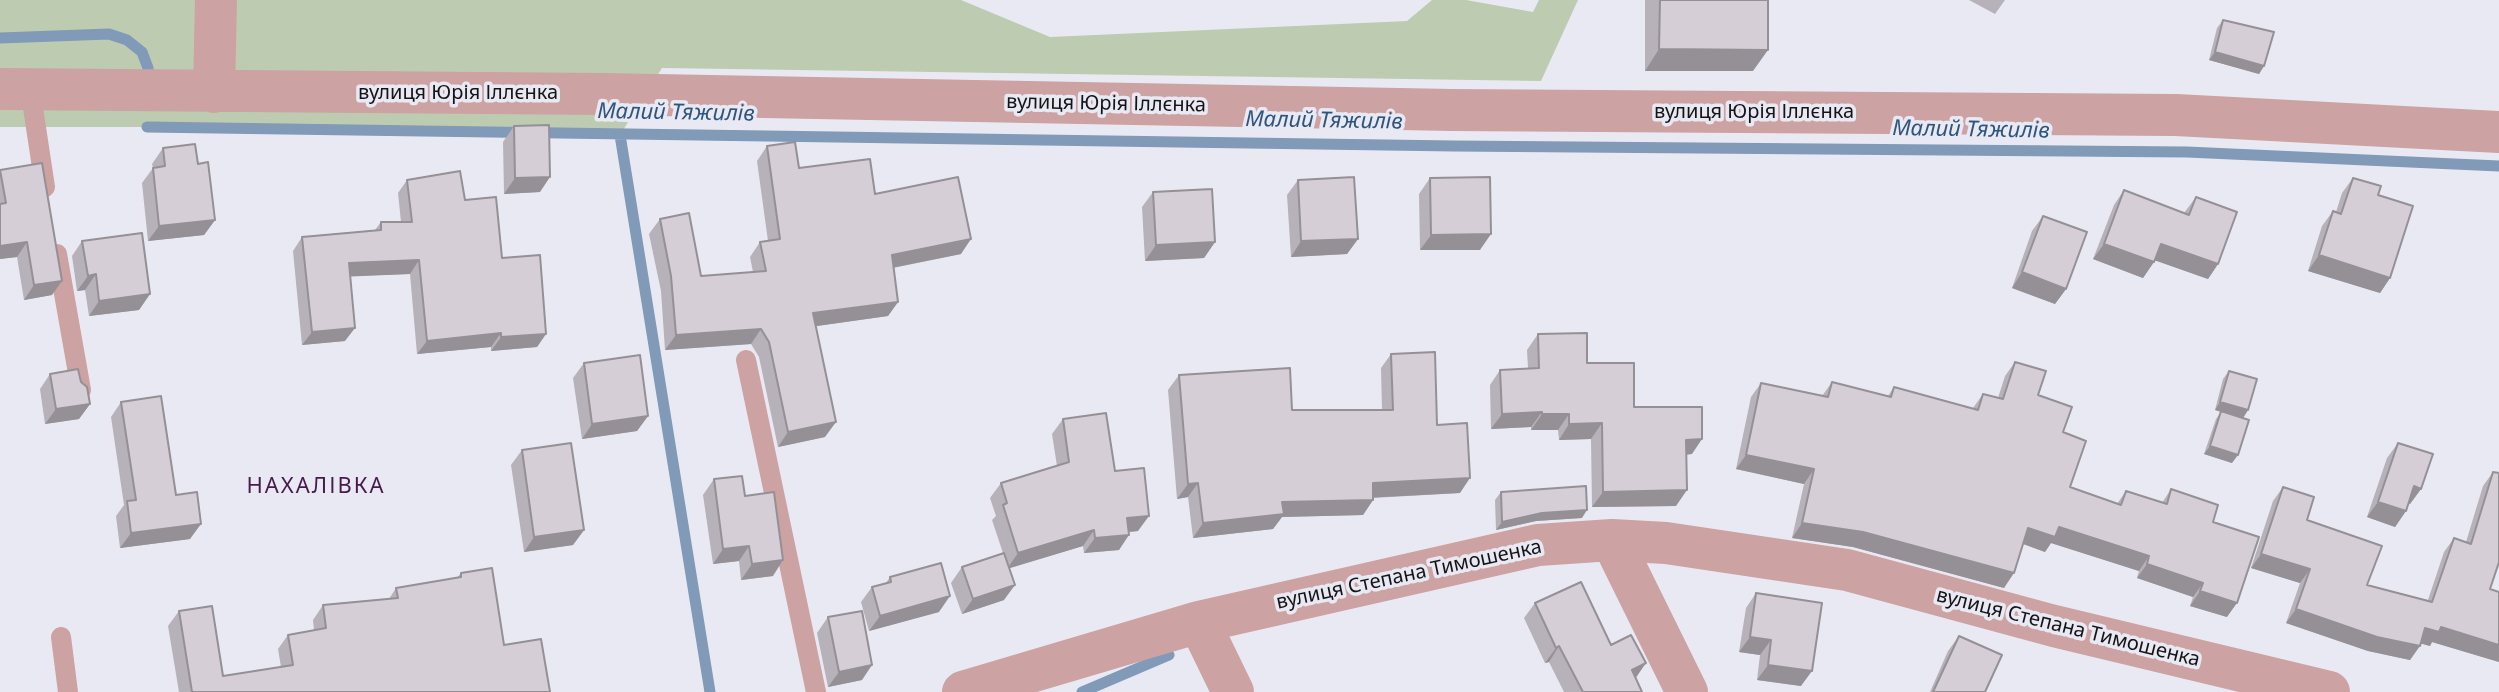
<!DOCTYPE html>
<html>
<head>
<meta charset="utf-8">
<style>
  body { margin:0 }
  canvas { display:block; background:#e9e9f3 }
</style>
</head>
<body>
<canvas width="2499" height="692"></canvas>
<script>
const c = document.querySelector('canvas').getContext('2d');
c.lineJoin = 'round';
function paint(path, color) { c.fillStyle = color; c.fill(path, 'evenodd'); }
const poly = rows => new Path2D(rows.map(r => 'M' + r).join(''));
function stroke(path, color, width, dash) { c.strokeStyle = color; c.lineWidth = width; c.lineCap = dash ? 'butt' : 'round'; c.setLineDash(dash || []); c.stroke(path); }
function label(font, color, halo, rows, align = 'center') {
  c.font = font + ' "Noto Sans",sans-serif'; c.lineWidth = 7; c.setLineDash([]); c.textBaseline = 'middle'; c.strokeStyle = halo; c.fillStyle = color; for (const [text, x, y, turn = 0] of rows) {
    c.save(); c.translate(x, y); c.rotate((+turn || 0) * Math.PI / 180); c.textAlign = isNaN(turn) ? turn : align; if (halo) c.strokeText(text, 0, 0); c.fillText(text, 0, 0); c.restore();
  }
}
const green = poly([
  [0,0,961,0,1050,37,1407,21,1432,0,1466,0,1533,12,1539,0,1578,0,1541,81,662,68,620,135,147,127,0,127]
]);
const stream = poly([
  [0,38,109,34,127,40,142,52,148,68,148,79],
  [147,127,1454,146,2187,152,2499,166],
  [620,135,710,692],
  [1082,692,1169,655]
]);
const service = poly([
  [30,88,45,187],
  [57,254,81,390],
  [746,360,816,692],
  [61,637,68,692]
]);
const minor = poly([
  [0,89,604,94,1452,110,2176,115,2499,132],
  [214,92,216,0],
  [1612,540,1687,692],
  [1199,622,1233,692],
  [963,692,1199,622,1538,545,1612,540,1666,543,1847,570,2054,626,2329,692]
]);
const wall = poly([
  [1645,0,1768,0,1753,71,1645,71],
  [1969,0,2005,0,1995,14],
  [2223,20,2264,66,2259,74,2209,60,2217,28],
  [514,126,540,192,504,194,503,142],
  [767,146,799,168,875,194,961,254,893,268,898,302,888,316,816,326,825,437,778,447,759,357,751,344,665,350,661,291,649,234,660,219,701,276,753,272,750,257,760,242,768,241,757,161],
  [163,148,198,164,215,220,204,235,148,241,142,183,153,168,152,164],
  [0,171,52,295,24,300,17,257,0,259],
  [1430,178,1480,250,1420,250,1419,194],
  [2353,178,2378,195,2390,278,2380,293,2308,271,2322,226,2333,211,2336,212,2342,193],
  [407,180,465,200,546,334,537,347,491,351,491,347,417,354,410,274,350,276,345,341,302,345,293,251,302,237,375,230,381,222,401,222,398,193],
  [1298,180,1358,239,1347,254,1291,257,1287,195],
  [2124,190,2184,213,2196,197,2218,264,2208,279,2155,260,2143,278,2093,259,2114,205],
  [1153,192,1215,242,1204,258,1145,261,1142,207],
  [2043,216,2066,289,2055,304,2012,288,2032,231],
  [82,241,150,294,139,310,89,316,85,290,77,291,72,256],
  [1538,334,1587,363,1634,407,1692,454,1686,455,1676,506,1592,507,1591,439,1559,440,1558,430,1531,430,1531,427,1491,429,1490,385,1500,370,1528,368,1527,350],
  [1391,354,1437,425,1460,493,1373,498,1373,500,1363,515,1282,517,1273,529,1193,538,1188,497,1177,499,1168,390,1179,375,1292,410,1382,410,1381,368],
  [2015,362,2063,432,2070,487,2117,504,2126,491,2162,503,2171,489,2213,522,2227,617,2190,606,2193,597,2137,578,2139,571,2051,543,2045,552,2023,544,2004,588,1853,547,1792,538,1804,484,1736,469,1751,397,1761,383,1822,396,1832,382,1888,396,1894,387,1973,408,1983,394,1998,398,2005,376],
  [584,363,648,416,637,431,582,439,573,378],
  [2229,371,2248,410,2243,418,2232,463,2204,454,2216,419,2221,412,2215,410,2223,379],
  [50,374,81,382,90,404,79,419,45,424,40,389],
  [121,402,176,495,190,539,120,548,116,516,124,505,111,417],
  [1063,419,1115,471,1138,531,1129,532,1119,550,1084,553,1083,546,1009,568,1004,600,962,614,951,583,962,567,1003,553,992,520,996,516,990,498,1001,483,1057,466,1052,434],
  [2398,443,2421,489,2410,504,2408,503,2406,511,2395,527,2367,517,2387,458],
  [522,450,584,530,573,545,524,552,511,465],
  [2493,472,2490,589,2499,592,2499,662,2432,642,2430,646,2421,643,2410,660,2368,651,2286,623,2300,583,2251,568,2273,501,2283,487,2307,520,2367,585,2428,600,2444,552,2454,538,2466,542,2483,486],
  [714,479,745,496,773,576,741,580,739,561,713,564,703,495],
  [1501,492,1582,518,1536,521,1496,530,1495,500],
  [461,573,504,645,550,692,179,692,168,626,179,611,223,676,281,667,278,649,288,635,314,630,313,620,323,605,389,599,396,588,457,578],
  [890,577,939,612,869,631,861,602,872,587,886,583],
  [1756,593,1801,686,1757,680,1760,655,1739,652,1746,608],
  [1535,603,1611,645,1636,678,1642,692,1564,692,1549,662,1545,663,1524,618],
  [828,617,862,680,828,687,817,633],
  [1959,636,1985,692,1930,692,1948,651]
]);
const shadedWall = poly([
  [1659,49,1768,50,1753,71,1645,71],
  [2215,52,2264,66,2259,74,2209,60],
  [550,177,540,192,504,194,515,178],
  [215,220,204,235,148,241,159,226],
  [1491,234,1480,250,1420,250,1431,235],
  [971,239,961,254,881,270,892,255],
  [1358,239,1347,254,1291,257,1301,241],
  [27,242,17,257,0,259,0,246],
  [1215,242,1204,258,1145,261,1156,245],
  [2104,244,2154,262,2143,278,2093,259],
  [2161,244,2218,264,2208,279,2151,259],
  [2319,255,2390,278,2380,293,2308,271],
  [419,260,410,274,339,277,349,263],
  [2022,272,2066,289,2055,304,2012,288],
  [96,274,85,290,77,291,88,276],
  [62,281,52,295,24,300,34,285],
  [150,294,139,310,89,316,99,301],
  [898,302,888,316,803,328,813,313],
  [355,328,345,341,302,345,312,332],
  [761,329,751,344,665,350,676,335],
  [501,333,491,347,417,354,427,341],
  [546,334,537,347,491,351,501,337],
  [2220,402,2248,410,2243,418,2215,410],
  [90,404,79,419,45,424,56,409],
  [1542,412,1531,427,1491,429,1502,414],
  [1542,414,1569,414,1558,430,1531,430],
  [648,416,637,431,582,439,592,424],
  [836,422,825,437,778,447,788,432],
  [1602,423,1591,439,1559,440,1569,424],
  [1702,439,1692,454,1675,455,1686,440],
  [2210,446,2238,455,2232,463,2204,454],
  [1746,455,1814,469,1804,484,1736,469],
  [1470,478,1460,493,1363,498,1373,483],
  [1198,483,1188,497,1177,499,1188,484],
  [2414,486,2421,489,2410,504,2403,501],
  [1687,490,1676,506,1592,507,1603,492],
  [1373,500,1363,515,1282,517,1273,529,1193,538,1203,523,1282,502],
  [2378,502,2406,511,2395,527,2367,517],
  [1587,510,1582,518,1536,521,1496,530,1502,522,1542,513],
  [1149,516,1138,531,1117,533,1127,518],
  [1802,523,1863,532,2014,573,2004,588,1853,547,1792,538],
  [201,524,190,539,120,548,131,533],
  [2059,527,2149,556,2139,571,2051,543,2045,552,2018,542,2028,528],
  [584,530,573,545,524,552,534,537],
  [1094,530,1083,546,1007,569,1018,553],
  [1129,535,1119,550,1084,553,1095,538],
  [749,546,739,561,713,564,723,549],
  [2261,554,2310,569,2300,583,2251,568],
  [783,560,773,576,741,580,752,564],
  [2147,564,2203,583,2193,597,2137,578],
  [1015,585,1004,600,962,614,973,599],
  [2200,591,2237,603,2227,617,2190,606],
  [950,596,939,612,869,631,880,616],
  [2296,609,2420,646,2410,660,2368,651,2286,623],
  [2441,627,2499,645,2499,662,2432,642,2430,646,2415,642,2425,628],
  [1750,637,1771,640,1760,655,1739,652],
  [1559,646,1549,662,1545,663,1556,648],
  [1646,663,1635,679,1632,670],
  [872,665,862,680,828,687,839,672],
  [1768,665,1812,671,1801,686,1757,680]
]);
const building = poly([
  [1660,0,1768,0,1768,50,1659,49,1660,0],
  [2223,20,2274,32,2264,66,2215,52,2223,20],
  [549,125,550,177,515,178,514,126,549,125],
  [795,142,799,168,870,159,875,194,958,177,971,239,892,255,898,302,813,313,836,422,788,432,769,342,761,329,676,335,671,276,660,219,689,213,701,276,766,271,760,242,780,239,767,146,795,142],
  [195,144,198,164,208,162,215,220,159,226,153,168,165,166,163,148,195,144],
  [42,163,62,281,34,285,27,242,0,246,0,204,6,203,0,170,42,163],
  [460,171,465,200,496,197,502,258,540,255,546,334,501,337,501,333,427,341,419,260,349,263,355,328,312,332,302,237,381,230,381,222,412,222,407,180,460,171],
  [1354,177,1358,239,1301,241,1298,180,1354,177],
  [1490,177,1491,234,1431,235,1430,178,1490,177],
  [2353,178,2381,186,2378,195,2413,206,2390,278,2319,255,2333,211,2341,214,2353,178],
  [1212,189,1215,242,1156,245,1153,192,1212,189],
  [2124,190,2189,215,2196,197,2237,212,2218,264,2161,244,2154,262,2104,244,2124,190],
  [2043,216,2087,232,2066,289,2022,272,2043,216],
  [142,233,150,294,99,301,96,274,88,276,82,241,142,233],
  [1587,333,1587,363,1634,363,1634,407,1702,407,1702,439,1686,440,1687,490,1603,492,1602,423,1569,424,1569,414,1542,414,1542,412,1502,414,1500,370,1539,368,1538,334,1587,333],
  [1435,352,1437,425,1467,423,1470,478,1373,483,1373,500,1282,502,1284,514,1203,523,1198,483,1188,484,1179,375,1290,368,1292,410,1393,410,1391,354,1435,352],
  [640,355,648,416,592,424,584,363,640,355],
  [2015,362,2046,371,2038,395,2072,407,2063,432,2086,441,2070,487,2121,505,2126,491,2167,504,2171,489,2218,505,2213,522,2259,537,2237,603,2200,591,2203,583,2147,564,2149,556,2059,527,2055,537,2028,528,2014,573,1863,532,1802,523,1814,469,1746,455,1761,383,1828,397,1832,382,1891,397,1894,387,1978,410,1983,394,2003,399,2015,362],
  [78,369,81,382,87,387,90,404,56,409,50,374,78,369],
  [2229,371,2257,379,2248,410,2220,402,2229,371],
  [161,396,176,495,197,492,201,524,131,533,127,501,136,500,121,402,161,396],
  [2221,411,2249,420,2238,455,2210,446,2221,411],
  [1106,413,1115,471,1144,468,1149,516,1127,518,1129,535,1095,538,1094,530,1018,553,1003,505,1007,503,1001,483,1069,462,1063,419,1106,413],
  [571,443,584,530,534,537,522,450,571,443],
  [2398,443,2433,454,2421,489,2414,486,2406,511,2378,502,2398,443],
  [2493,472,2499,473,2499,562,2490,589,2499,592,2499,645,2441,627,2439,632,2425,628,2420,646,2377,637,2296,609,2310,569,2261,554,2283,487,2314,497,2307,520,2382,546,2367,585,2432,602,2454,538,2471,544,2493,472],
  [742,476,745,496,774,492,783,560,752,564,749,546,723,549,714,479,742,476],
  [1586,486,1587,510,1542,513,1502,522,1501,492,1586,486],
  [1004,553,1015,585,973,599,962,567,1004,553],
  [941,563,950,596,880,616,872,587,891,582,890,577,941,563],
  [492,568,504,645,541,639,550,692,192,692,179,611,212,606,223,676,293,665,288,635,326,628,323,605,398,598,396,588,461,577,461,573,492,568],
  [1581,582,1611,645,1631,635,1646,663,1632,670,1642,692,1583,692,1559,646,1556,648,1535,603,1581,582],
  [1756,593,1822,603,1812,671,1768,665,1771,640,1750,637,1756,593],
  [862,611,872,665,839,672,828,617,862,611],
  [1959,636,2002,655,1985,692,1933,692,1959,636]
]);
const streetNames = [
  ["вулиця Юрія Іллєнка",458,93],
  ["вулиця Юрія Іллєнка",1106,104,1],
  ["вулиця Юрія Іллєнка",1754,112],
  ["вулиця Степана Тимошенка",1409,575,-12],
  ["вулиця Степана Тимошенка",2068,628,14]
];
const waterNames = [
  ["Малий Тяжилів",676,113,1],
  ["Малий Тяжилів",1324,121,1],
  ["Малий Тяжилів",1971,130,1]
];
const neighbourhoodNames = [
  ["НАХАЛІВКА",316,487]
];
paint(green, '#bdccb1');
stroke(stream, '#809ab7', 11);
stroke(service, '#cca2a3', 20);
stroke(minor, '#cca2a3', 42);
paint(wall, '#b7b1b9');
paint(shadedWall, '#959096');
paint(building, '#d5ced7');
stroke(building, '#959096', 2);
label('20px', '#141417', '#e9e9f3', streetNames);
label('italic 22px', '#2d557e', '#e9e9f3', waterNames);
c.letterSpacing = '2px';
label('22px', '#471a4c', '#e9e9f3', neighbourhoodNames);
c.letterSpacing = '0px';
</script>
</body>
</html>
